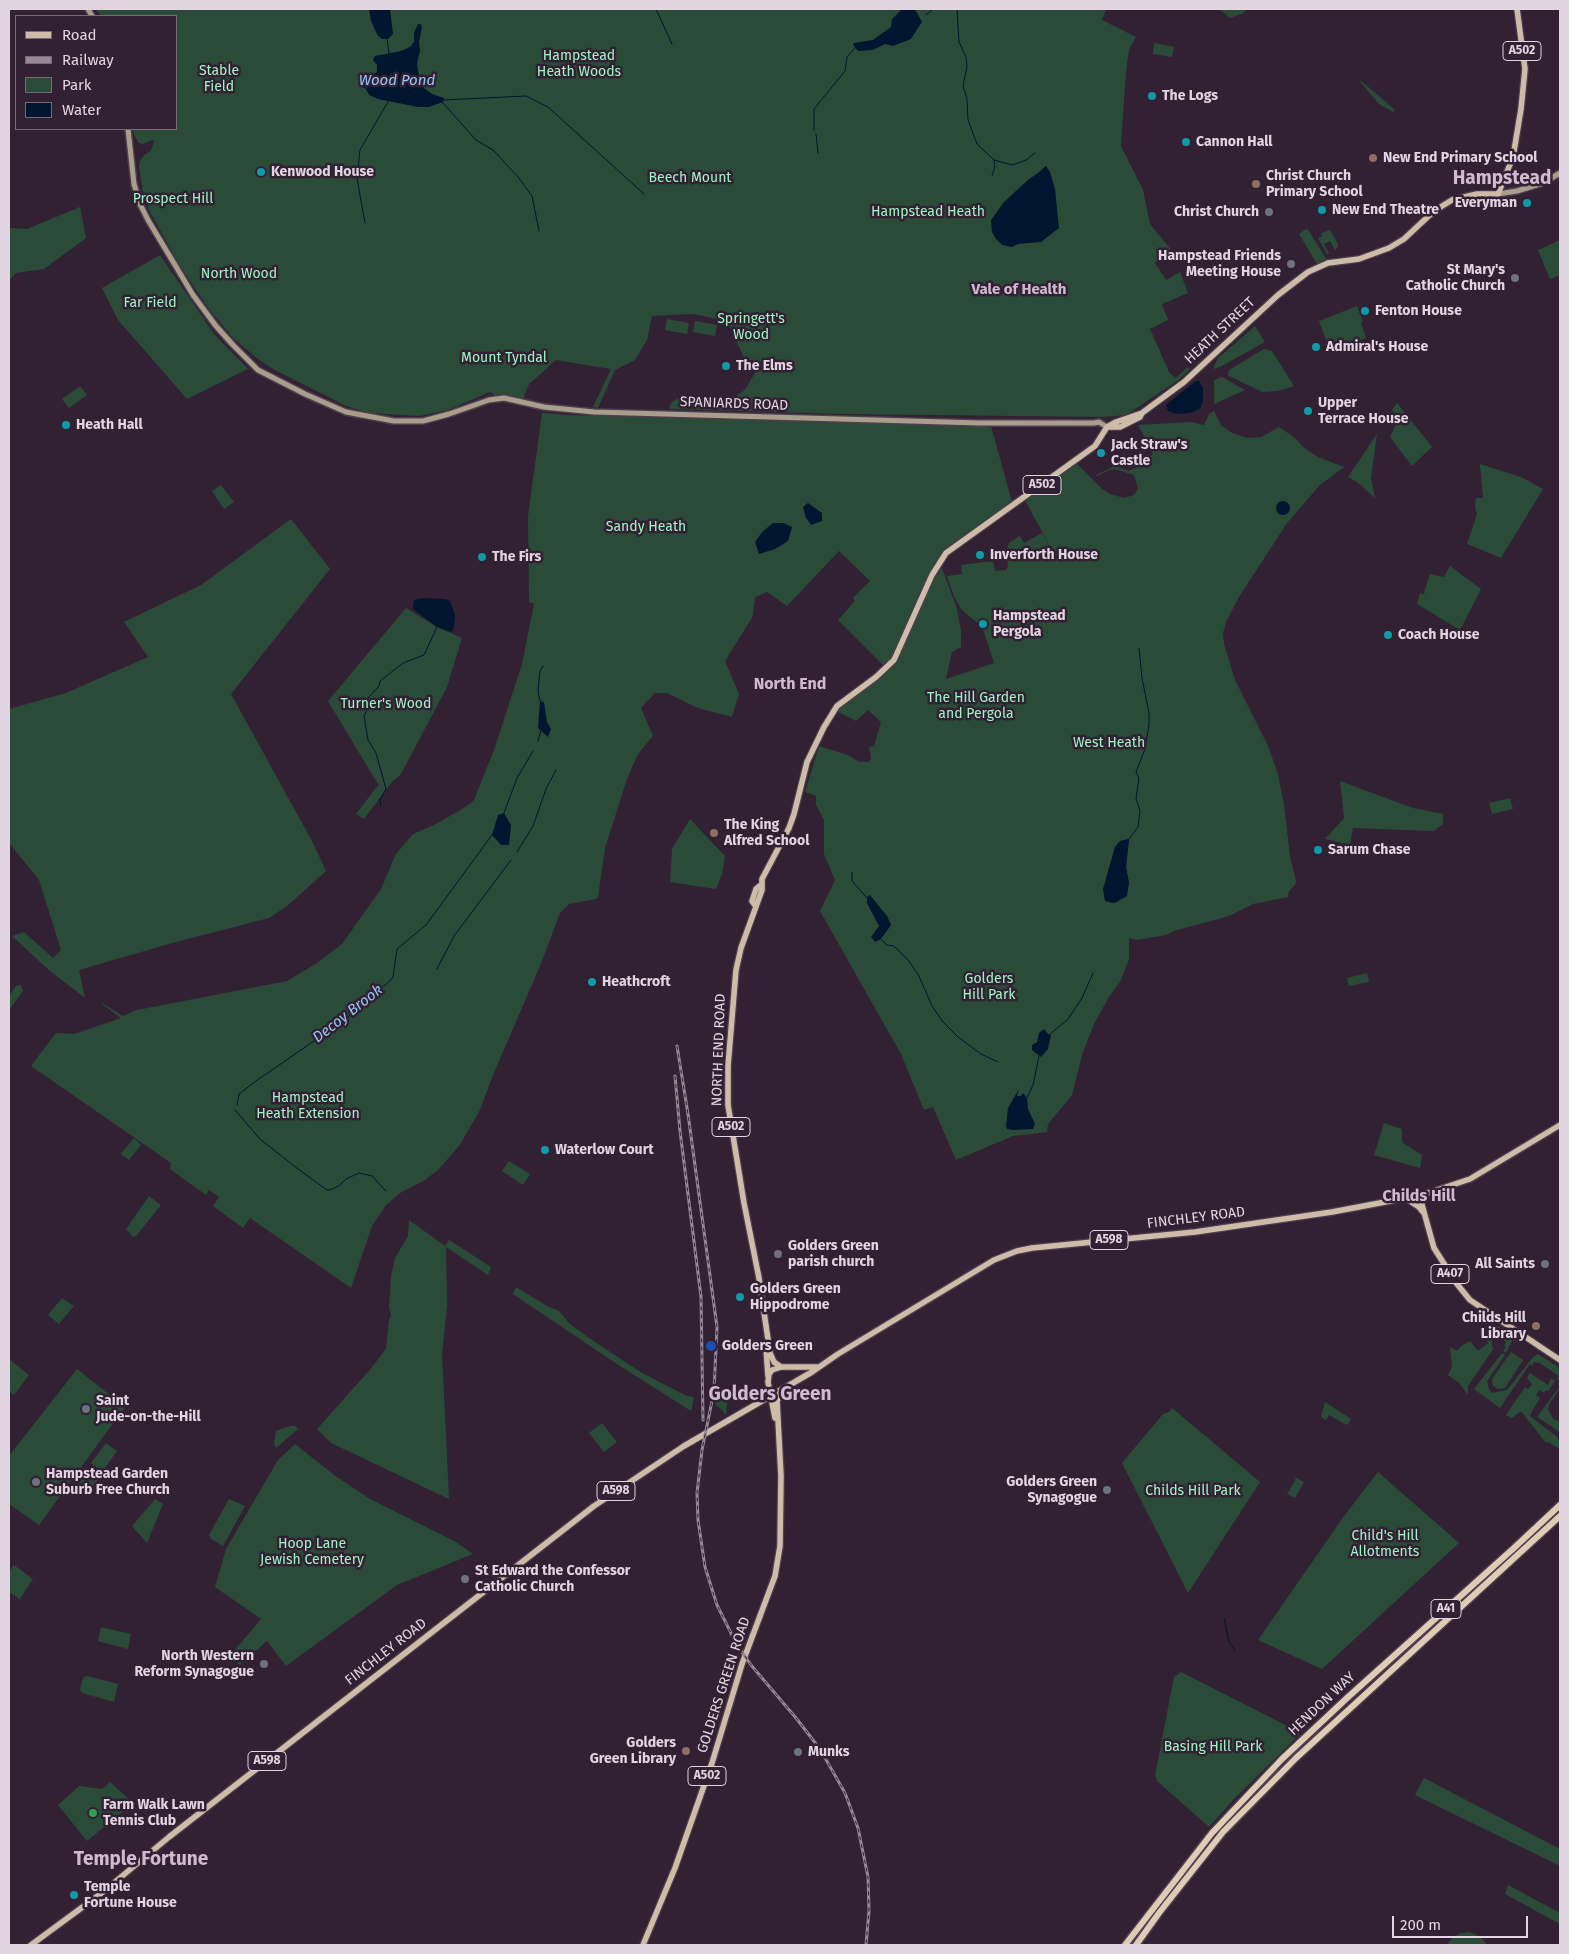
<!DOCTYPE html>
<html>
<head>
<meta charset="utf-8">
<style>
  body { margin:0 }
  #map { position:relative; width:1569px; height:1954px; overflow:hidden; background:#322133; font-family:"Fira Sans",sans-serif }
  canvas { display:block }
  .frame { position:absolute; inset:0; border:10px solid #e1d5e1; pointer-events:none }
  .legend { position:absolute; left:15px; top:15px; width:162px; height:115px; box-sizing:border-box; background:#322133; border:1px solid #786979; margin:0; padding:6px 9px; list-style:none; font-size:15px; color:#e1d5e1 }
  .legend li { display:flex; align-items:center; gap:10px; height:25px }
  .legend b { width:25px; border:1px solid #786979 }
  .scale { position:absolute; left:1392px; top:1916px; width:136px; height:22px; box-sizing:border-box; border:2px solid #e1d5e1; border-top:0; padding-left:6px; font-size:15px; line-height:18px; white-space:nowrap; color:#e1d5e1; -webkit-text-stroke:4px #322133; paint-order:stroke }
</style>
</head>
<body>
<div id="map">
<canvas width="1569" height="1954"></canvas>
<div class="frame"></div>
<ul class="legend">
<li><b style="height:6px;background:#cdbda8"></b>Road</li>
<li><b style="height:6px;background:#958796"></b>Railway</li>
<li><b style="height:14px;background:#2b4b39"></b>Park</li>
<li><b style="height:14px;background:#00152f"></b>Water</li>
</ul>
<div class="scale">200 m</div>
</div>
<script>
const c = document.querySelector('canvas').getContext('2d');
c.lineJoin = 'round';
function paint(path, color) { c.fillStyle = color; c.fill(path, 'evenodd'); }
const poly = rows => new Path2D(rows.map(r => 'M' + r).join(''));
function stroke(path, color, width, dash) { c.strokeStyle = color; c.lineWidth = width; c.lineCap = dash ? 'butt' : 'round'; c.setLineDash(dash || []); c.stroke(path); }
function label(font, color, halo, rows, align = 'center') {
  c.font = font + ' "Fira Sans",sans-serif'; c.lineWidth = 5; c.setLineDash([]); c.textBaseline = 'middle'; c.strokeStyle = halo; c.fillStyle = color; for (const [text, x, y, turn = 0] of rows) {
    c.save(); c.translate(x, y); c.rotate((+turn || 0) * Math.PI / 180); c.textAlign = isNaN(turn) ? turn : align; if (halo) c.strokeText(text, 0, 0); c.fillText(text, 0, 0); c.restore();
  }
}
const green = poly([
  [96,9,1106,9,1102,20,1136,37,1129,50,1126,71,1121,146,1143,190,1150,224,1172,251,1155,263,1166,280,1180,272,1188,293,1162,304,1168,320,1150,329,1169,372,1175,378,1188,367,1190,369,1177,381,1126,415,1104,417,844,414,669,409,671,403,677,399,703,401,734,397,745,390,756,371,748,366,727,321,693,314,652,316,647,340,635,360,615,370,598,408,593,407,611,369,556,360,529,384,523,399,503,394,495,395,490,392,448,410,420,416,369,413,346,406,275,370,259,360,233,338,209,309,180,266,150,212,143,194,139,166,140,161,145,154,151,151,154,141,152,140,143,144,139,143,134,135,133,129,176,129,176,16,101,16],
  [1219,9,1246,9,1244,13,1230,18],
  [1154,43,1174,47,1172,57,1153,54],
  [1358,79,1366,85,1395,110,1393,112,1379,104],
  [80,207,86,238,44,269,16,273,9,280,9,228,27,229],
  [1306,229,1309,231,1326,259,1317,264,1299,234],
  [1330,230,1338,244,1338,247,1335,250,1330,241,1324,244,1329,253,1327,254,1318,238,1322,236,1321,233],
  [1560,240,1560,275,1550,279,1538,250],
  [160,255,214,334,248,369,187,399,118,320,102,288],
  [1357,306,1363,321,1361,323,1366,338,1330,351,1319,321],
  [667,319,689,323,687,334,665,330],
  [695,321,717,325,715,336,693,332],
  [1255,326,1265,342,1220,367,1213,369,1218,358],
  [1264,349,1272,351,1294,386,1278,391,1262,392,1229,376,1228,374,1229,370],
  [1222,377,1245,390,1214,404,1214,380],
  [80,386,87,395,69,408,62,399],
  [1397,403,1432,447,1412,466,1390,437,1398,420,1392,410],
  [1214,411,1221,425,1232,433,1247,438,1261,437,1279,427,1294,437,1304,448,1318,457,1344,467,1320,485,1287,523,1239,597,1226,622,1223,633,1224,644,1235,680,1268,746,1278,774,1284,805,1290,856,1296,882,1295,885,1289,891,1288,897,1253,904,1229,916,1177,930,1166,935,1137,940,1129,938,1129,959,1120,982,1110,995,1094,1024,1082,1055,1072,1095,1048,1124,1047,1132,1013,1136,956,1160,933,1107,924,1110,901,1054,820,911,835,880,824,854,824,820,816,805,816,796,805,792,819,746,848,755,859,762,869,762,871,758,869,747,874,746,881,722,868,710,856,721,834,710,886,668,838,620,855,601,853,598,870,581,839,551,787,606,767,592,755,597,753,616,725,661,739,694,732,717,698,708,667,693,655,693,641,708,653,736,638,754,627,779,605,848,598,897,596,899,569,904,560,913,540,966,493,1075,479,1112,459,1146,438,1170,425,1180,400,1193,386,1205,372,1226,351,1288,250,1218,243,1228,213,1206,219,1197,209,1190,206,1195,170,1169,171,1163,31,1066,56,1033,74,1034,121,1018,102,1004,102,1003,123,1016,137,1010,287,981,317,963,342,944,381,889,396,854,413,834,434,825,464,808,474,800,494,750,522,664,534,604,529,602,528,516,542,413,568,415,991,426,1012,502,991,516,946,553,930,580,935,577,938,570,942,568,957,609,961,630,961,647,952,652,946,679,994,663,981,623,976,622,961,609,954,596,947,576,962,574,961,565,993,561,995,571,1006,570,1008,567,1007,557,1012,556,1012,553,1011,550,1007,550,1008,546,1010,542,1020,536,1024,543,1042,533,1055,556,1025,500,1076,463,1102,489,1110,494,1124,498,1134,495,1138,489,1134,475,1115,469,1109,470,1097,476,1096,475,1115,466,1129,471,1137,467,1153,454,1138,425,1191,422,1204,425,1209,414],
  [1129,839,1126,867,1129,883,1118,902,1110,903,1106,879,1115,847,1120,841],
  [1377,434,1371,478,1375,498,1357,482,1348,477],
  [1480,464,1521,477,1543,489,1501,558,1467,544,1477,514,1475,507,1476,498,1483,498],
  [221,485,234,502,224,509,212,491],
  [291,519,330,569,231,694,312,841,326,871,287,906,269,918,172,943,79,970,85,998,50,971,12,936,24,932,53,958,61,950,39,880,9,843,9,709,66,693,148,657,124,622,201,585],
  [1450,566,1481,589,1460,630,1417,604,1420,593,1425,595,1424,593,1430,574,1444,577],
  [406,608,437,627,462,638,447,687,427,725,401,774,391,783,364,819,356,814,379,784,376,781,328,701],
  [1340,781,1413,808,1443,814,1443,824,1434,831,1353,828,1350,845,1325,839,1344,818],
  [1510,798,1513,809,1492,814,1489,803],
  [690,819,725,856,722,874,716,889,670,882,672,849],
  [1367,973,1369,982,1349,986,1347,978],
  [21,985,23,991,9,1010,9,996,16,986],
  [1384,1123,1402,1129,1402,1140,1403,1143,1422,1155,1420,1168,1374,1155],
  [134,1138,141,1145,129,1160,121,1154],
  [509,1161,530,1174,523,1185,502,1171],
  [149,1196,161,1205,136,1236,133,1237,126,1229],
  [409,1220,445,1246,449,1240,491,1267,488,1275,446,1247,447,1306,442,1354,449,1499,331,1443,317,1429,368,1372,386,1349,389,1320,391,1315,389,1308,391,1276,395,1258,408,1236],
  [516,1287,547,1306,559,1311,570,1324,589,1338,642,1373,687,1396,694,1397,691,1411,617,1364,513,1294],
  [62,1298,74,1306,59,1324,48,1315],
  [1496,1325,1512,1335,1513,1339,1506,1353,1503,1351,1506,1347,1504,1346,1506,1342,1504,1341,1505,1338,1495,1331,1488,1333],
  [1487,1335,1492,1338,1492,1347,1494,1348,1468,1386,1468,1395,1459,1383,1448,1375,1452,1367,1450,1347,1457,1351,1461,1346,1470,1341,1478,1351,1488,1343,1486,1339],
  [1511,1352,1523,1360,1505,1388,1498,1389,1493,1386,1492,1379],
  [1502,1353,1505,1355,1487,1381,1489,1389,1492,1393,1507,1390,1533,1357,1538,1354,1560,1368,1560,1388,1550,1403,1548,1409,1553,1419,1560,1422,1560,1432,1537,1417,1560,1386,1558,1384,1560,1381,1557,1379,1559,1376,1538,1362,1537,1363,1534,1362,1532,1366,1530,1364,1500,1408,1474,1389],
  [9,1359,29,1375,14,1395,9,1391],
  [77,1369,125,1407,39,1525,9,1504,9,1456],
  [1530,1373,1548,1385,1551,1378,1555,1381,1548,1391,1546,1390,1544,1393,1540,1390,1536,1395,1540,1398,1532,1411,1530,1416,1557,1437,1560,1443,1560,1449,1548,1442,1546,1443,1521,1411,1512,1418,1506,1415,1525,1387,1528,1389,1532,1385,1527,1378],
  [720,1389,728,1390,726,1415,719,1407,715,1405],
  [1325,1402,1351,1419,1347,1425,1329,1415,1326,1420,1321,1417],
  [1172,1408,1260,1482,1188,1593,1122,1463,1163,1414,1169,1412],
  [602,1423,617,1442,604,1452,589,1433],
  [290,1426,295,1426,298,1429,276,1448,274,1444,276,1431],
  [106,1443,117,1451,102,1472,91,1463],
  [295,1444,334,1475,370,1499,456,1542,473,1554,397,1585,286,1666,267,1641,240,1665,228,1658,261,1619,215,1587,226,1549,278,1460],
  [89,1469,100,1477,84,1497,74,1489],
  [1378,1472,1459,1543,1322,1669,1258,1640,1344,1516],
  [1293,1476,1304,1482,1295,1498,1287,1494,1296,1479],
  [155,1499,163,1504,147,1543,132,1526],
  [229,1499,245,1506,223,1546,211,1539,209,1535],
  [14,1565,33,1579,20,1599,9,1592,9,1572],
  [101,1627,131,1634,128,1649,98,1641],
  [1181,1672,1301,1733,1233,1800,1209,1827,1157,1781,1155,1775,1174,1677],
  [87,1676,118,1684,114,1702,82,1693,80,1690,83,1678],
  [1424,1778,1560,1849,1560,1866,1415,1795],
  [110,1782,133,1803,87,1841,58,1805,79,1786,102,1789],
  [1508,1885,1560,1913,1560,1924,1505,1894],
  [1469,1932,1481,1937,1487,1945,1447,1945,1453,1937,1461,1933]
]);
const water = poly([
  [369,9,390,9,393,34,388,39,382,39,378,36,371,21],
  [902,9,915,9,922,22,911,39,893,46,885,44,873,50,858,51,853,45,854,43,873,40,891,27,892,19],
  [418,24,421,24,422,27,419,42,420,51,417,63,418,72,424,88,432,94,444,98,443,102,429,107,418,107,378,99,369,95,366,89,359,85,359,77,365,79,377,72,377,65,373,60,375,56,401,51,410,47,414,42,414,33],
  [1046,166,1050,172,1055,189,1059,228,1041,242,1018,244,1012,247,1002,245,996,239,992,232,991,220,1004,202,1029,179,1038,173],
  [1196,381,1199,381,1203,388,1203,401,1200,409,1190,413,1177,414,1168,411,1166,405],
  '1276 508a7 7 0 1 1 14 0a7 7 0 1 1-14 0Z',
  [808,503,822,513,822,521,811,525,806,518,803,507],
  [773,523,783,523,792,527,788,541,775,549,759,554,755,542,762,532],
  [422,598,445,599,450,601,455,615,454,628,451,632,437,627,413,609,414,600],
  [540,701,544,702,547,722,551,729,548,737,538,728],
  [504,813,511,825,509,845,501,845,492,835,498,815],
  [1129,839,1126,867,1129,883,1127,896,1114,903,1105,901,1103,889,1115,847,1120,841],
  [870,895,887,916,891,925,881,939,875,942,871,937,879,926,867,903,867,897],
  [1044,1029,1049,1035,1051,1035,1048,1049,1041,1057,1032,1050,1032,1045,1037,1042,1039,1033],
  [1019,1089,1017,1096,1021,1096,1023,1093,1027,1098,1028,1109,1035,1124,1033,1129,1013,1130,1007,1129,1006,1126,1008,1108]
]);
const stream = poly([
  [656,9,672,44],
  [957,9,959,42,966,57,967,67,963,86,967,99,968,120,977,144,994,160,1012,165,1026,160,1035,153],
  [926,15,933,9],
  [387,38,389,54],
  [443,100,526,96,548,107,644,194],
  [442,102,476,140,493,150,519,178,532,196,539,231],
  [814,130,814,109,845,71,847,57,855,48],
  [816,134,818,153],
  [992,176,995,166,994,160],
  [365,223,357,178,360,150,389,100],
  [540,701,538,691,540,671,543,666],
  [538,741,541,730],
  [381,806,380,800,386,789,376,753,368,740,364,716,368,707,368,698,379,686,380,681,403,663,424,655,437,627],
  [504,813,517,778,533,751],
  [1129,839,1138,827,1140,811,1136,798,1139,778,1136,772,1145,749,1149,724,1149,713,1142,678,1139,648],
  [517,852,533,826,546,789,556,770],
  [852,872,852,881,867,898],
  [881,939,887,945,894,946,909,961,919,976,932,1006,943,1022,958,1037,981,1054,998,1062],
  [437,969,454,936,511,860],
  [1049,1035,1068,1019,1082,998,1093,973],
  [1027,1098,1033,1085,1039,1056],
  [237,1105,239,1094,256,1081,343,1021,391,980,393,977,397,949,426,925,492,835],
  [235,1110,260,1139,298,1169,327,1190,330,1190,339,1186,346,1179,359,1173,372,1176,386,1191],
  [1224,1618,1229,1642,1235,1650]
]);
const secondary = poly([
  [88,9,92,16],
  [128,129,134,184,140,204,148,220,193,295,216,326,233,345,258,370,305,394,346,412,394,421,423,421,449,414,489,400,504,398,544,407,594,412,980,423,1094,423,1099,422,1107,427],
  [1498,194,1517,191,1543,183,1560,173]
]);
const primary = poly([
  [1107,427,1120,427,1140,417,1142,413,1184,382,1278,295,1308,272,1328,263,1359,259,1389,248,1404,239,1434,211,1452,200,1477,194,1498,194,1513,157,1521,109,1525,69,1517,9],
  [755,905,752,901,756,889,761,885],
  [1422,1195,1422,1205,1434,1248,1457,1284,1470,1300,1560,1360],
  [1405,1198,1419,1207,1423,1212],
  [766,1348,768,1376],
  [781,1367,774,1362,770,1353,759,1278,744,1203,728,1105,728,1066,736,970,741,948,762,890,762,879,789,828,794,814,807,762,824,727,837,706,876,677,894,660,932,575,946,553,1095,446,1107,427,1116,422,1142,413],
  [775,1418,768,1382,769,1374,772,1370,781,1367,817,1367],
  [31,1945,103,1892,169,1837,594,1506,684,1446,812,1372,838,1354,994,1260,1017,1251,1032,1248,1195,1232,1332,1212,1422,1195,1470,1179,1560,1125],
  [643,1945,675,1868,712,1763,742,1664,775,1576,780,1546,781,1476,777,1401,783,1390]
]);
const trunk = poly([
  [1125,1945,1212,1833,1282,1759,1347,1698,1514,1548,1560,1505],
  [1136,1945,1159,1913,1223,1832,1296,1758,1560,1516]
]);
const rail = poly([
  [677,1046,688,1114,717,1327,714,1391,702,1450,697,1493,698,1520,705,1567,717,1605,736,1643,751,1665,796,1718,820,1749,845,1793,858,1828,868,1877,869,1911,866,1945],
  [675,1076,680,1131,701,1297,703,1420]
]);
const markers = [
  [1152,96,5,"#0f9aa8"],
  [1186,142,5,"#0f9aa8"],
  [1373,158,5,"#8d6e63"],
  [261,172,5,"#0f9aa8"],
  [1256,184,5,"#8d6e63"],
  [1527,203,5,"#0f9aa8"],
  [1322,210,5,"#0f9aa8"],
  [1269,212,5,"#6b7280"],
  [1291,264,5,"#6b7280"],
  [1515,278,5,"#6b7280"],
  [1365,311,5,"#0f9aa8"],
  [1316,347,5,"#0f9aa8"],
  [726,366,5,"#0f9aa8"],
  [1308,411,5,"#0f9aa8"],
  [66,425,5,"#0f9aa8"],
  [1101,453,5,"#0f9aa8"],
  [980,555,5,"#0f9aa8"],
  [482,557,5,"#0f9aa8"],
  [983,624,5,"#0f9aa8"],
  [1388,635,5,"#0f9aa8"],
  [714,833,5,"#8d6e63"],
  [1318,850,5,"#0f9aa8"],
  [592,982,5,"#0f9aa8"],
  [545,1150,5,"#0f9aa8"],
  [778,1254,5,"#6b7280"],
  [1545,1264,5,"#6b7280"],
  [740,1297,5,"#0f9aa8"],
  [1536,1326,5,"#8d6e63"],
  [711,1346,6,"#1a4fb4"],
  [86,1409,5,"#6b7280"],
  [36,1482,5,"#6b7280"],
  [1107,1490,5,"#6b7280"],
  [465,1579,5,"#6b7280"],
  [264,1664,5,"#6b7280"],
  [686,1751,5,"#8d6e63"],
  [798,1752,5,"#6b7280"],
  [93,1813,5,"#2e9e5b"],
  [74,1895,5,"#0f9aa8"]
];
const shields = [
  [1522,51,38],
  [1042,485,38],
  [731,1127,38],
  [1109,1240,38],
  [1450,1274,38],
  [616,1491,38],
  [1446,1609,30],
  [267,1761,38],
  [707,1776,38]
];
const shieldNames = [
  ["A502",1522,51],
  ["A502",1042,485],
  ["A502",731,1127],
  ["A598",1109,1240],
  ["A407",1450,1274],
  ["A598",616,1491],
  ["A41",1446,1609],
  ["A598",267,1761],
  ["A502",707,1776]
];
const parkNames = [
  ["Hampstead",579,56],
  ["Heath Woods",579,72],
  ["Stable",219,71],
  ["Field",219,87],
  ["Beech Mount",690,178],
  ["Prospect Hill",173,199],
  ["Hampstead Heath",928,212],
  ["North Wood",239,274],
  ["Far Field",150,303],
  ["Springett's",751,319],
  ["Wood",751,335],
  ["Mount Tyndal",504,358],
  ["Sandy Heath",646,527],
  ["The Hill Garden",976,698],
  ["and Pergola",976,714],
  ["Turner's Wood",386,704],
  ["West Heath",1109,743],
  ["Golders",989,979],
  ["Hill Park",989,995],
  ["Hampstead",308,1098],
  ["Heath Extension",308,1114],
  ["Childs Hill Park",1193,1491],
  ["Child's Hill",1385,1536],
  ["Allotments",1385,1552],
  ["Hoop Lane",312,1544],
  ["Jewish Cemetery",312,1560],
  ["Basing Hill Park",1213,1747]
];
const poiNames = [
  ["The Logs",1162,96],
  ["Cannon Hall",1196,142],
  ["New End Primary School",1383,158],
  ["Kenwood House",271,172],
  ["Christ Church",1266,176],
  ["Primary School",1266,192],
  ["Everyman",1517,203,"right"],
  ["New End Theatre",1332,210],
  ["Christ Church",1259,212,"right"],
  ["Hampstead Friends",1281,256,"right"],
  ["Meeting House",1281,272,"right"],
  ["St Mary's",1505,270,"right"],
  ["Catholic Church",1505,286,"right"],
  ["Fenton House",1375,311],
  ["Admiral's House",1326,347],
  ["The Elms",736,366],
  ["Upper",1318,403],
  ["Terrace House",1318,419],
  ["Heath Hall",76,425],
  ["Jack Straw's",1111,445],
  ["Castle",1111,461],
  ["Inverforth House",990,555],
  ["The Firs",492,557],
  ["Hampstead",993,616],
  ["Pergola",993,632],
  ["Coach House",1398,635],
  ["The King",724,825],
  ["Alfred School",724,841],
  ["Sarum Chase",1328,850],
  ["Heathcroft",602,982],
  ["Waterlow Court",555,1150],
  ["Golders Green",788,1246],
  ["parish church",788,1262],
  ["All Saints",1535,1264,"right"],
  ["Golders Green",750,1289],
  ["Hippodrome",750,1305],
  ["Childs Hill",1526,1318,"right"],
  ["Library",1526,1334,"right"],
  ["Golders Green",722,1346],
  ["Saint",96,1401],
  ["Jude-on-the-Hill",96,1417],
  ["Hampstead Garden",46,1474],
  ["Suburb Free Church",46,1490],
  ["Golders Green",1097,1482,"right"],
  ["Synagogue",1097,1498,"right"],
  ["St Edward the Confessor",475,1571],
  ["Catholic Church",475,1587],
  ["North Western",254,1656,"right"],
  ["Reform Synagogue",254,1672,"right"],
  ["Golders",676,1743,"right"],
  ["Green Library",676,1759,"right"],
  ["Munks",808,1752],
  ["Farm Walk Lawn",103,1805],
  ["Tennis Club",103,1821],
  ["Temple",84,1887],
  ["Fortune House",84,1903]
];
const streetNames = [
  ["HEATH STREET",1220,331,-43],
  ["SPANIARDS ROAD",734,404,2],
  ["NORTH END ROAD",719,1050,-88],
  ["FINCHLEY ROAD",1196,1218,-7],
  ["FINCHLEY ROAD",386,1652,-38],
  ["GOLDERS GREEN ROAD",724,1685,-72],
  ["HENDON WAY",1322,1704,-43]
];
const waterNames = [
  ["Wood Pond",397,81],
  ["Decoy Brook",348,1014,-38]
];
const neighbourhoodNames = [
  ["Vale of Health",1019,290]
];
const quarterNames = [
  ["North End",790,685],
  ["Childs Hill",1419,1197]
];
const districtNames = [
  ["Hampstead",1502,179],
  ["Golders Green",770,1395],
  ["Temple Fortune",141,1860]
];
paint(green, '#2b4b39');
paint(water, '#00152f');
stroke(stream, '#00152f', 1);
stroke(secondary, '#4e3e4f', 8);
stroke(primary, '#4e3e4f', 8);
stroke(trunk, '#4e3e4f', 9);
stroke(secondary, '#a99d8c', 5);
stroke(primary, '#cdbda8', 5.5);
stroke(trunk, '#deccb5', 6);
stroke(rail, '#958796', 3);
stroke(rail, '#322133', 1, [4]);
for (const [x, y, r, color] of markers) { const dot = new Path2D(); dot.arc(x, y, r, 0, 2 * Math.PI); c.fillStyle = color; c.fill(dot); stroke(dot, '#322133', 2); }
for (const [x, y, w] of shields) { const box = new Path2D(); box.roundRect(x - w / 2, y - 9.5, w, 19, 4); c.fillStyle = '#322133'; c.fill(box); stroke(box, '#e1d5e1', 1); }
label('bold 12px', '#e1d5e1', null, shieldNames);
label('14px', '#9ef5c4', '#322133', parkNames);
label('bold 14px', '#e1d5e1', '#322133', poiNames, 'left');
label('14px', '#e1d5e1', '#322133', streetNames);
label('italic 15px', '#96c6f7', '#322133', waterNames);
label('bold 15px', '#d1bad1', '#322133', neighbourhoodNames);
label('bold 16px', '#d1bad1', '#322133', quarterNames);
label('bold 19px', '#d1bad1', '#322133', districtNames);
</script>
</body>
</html>
